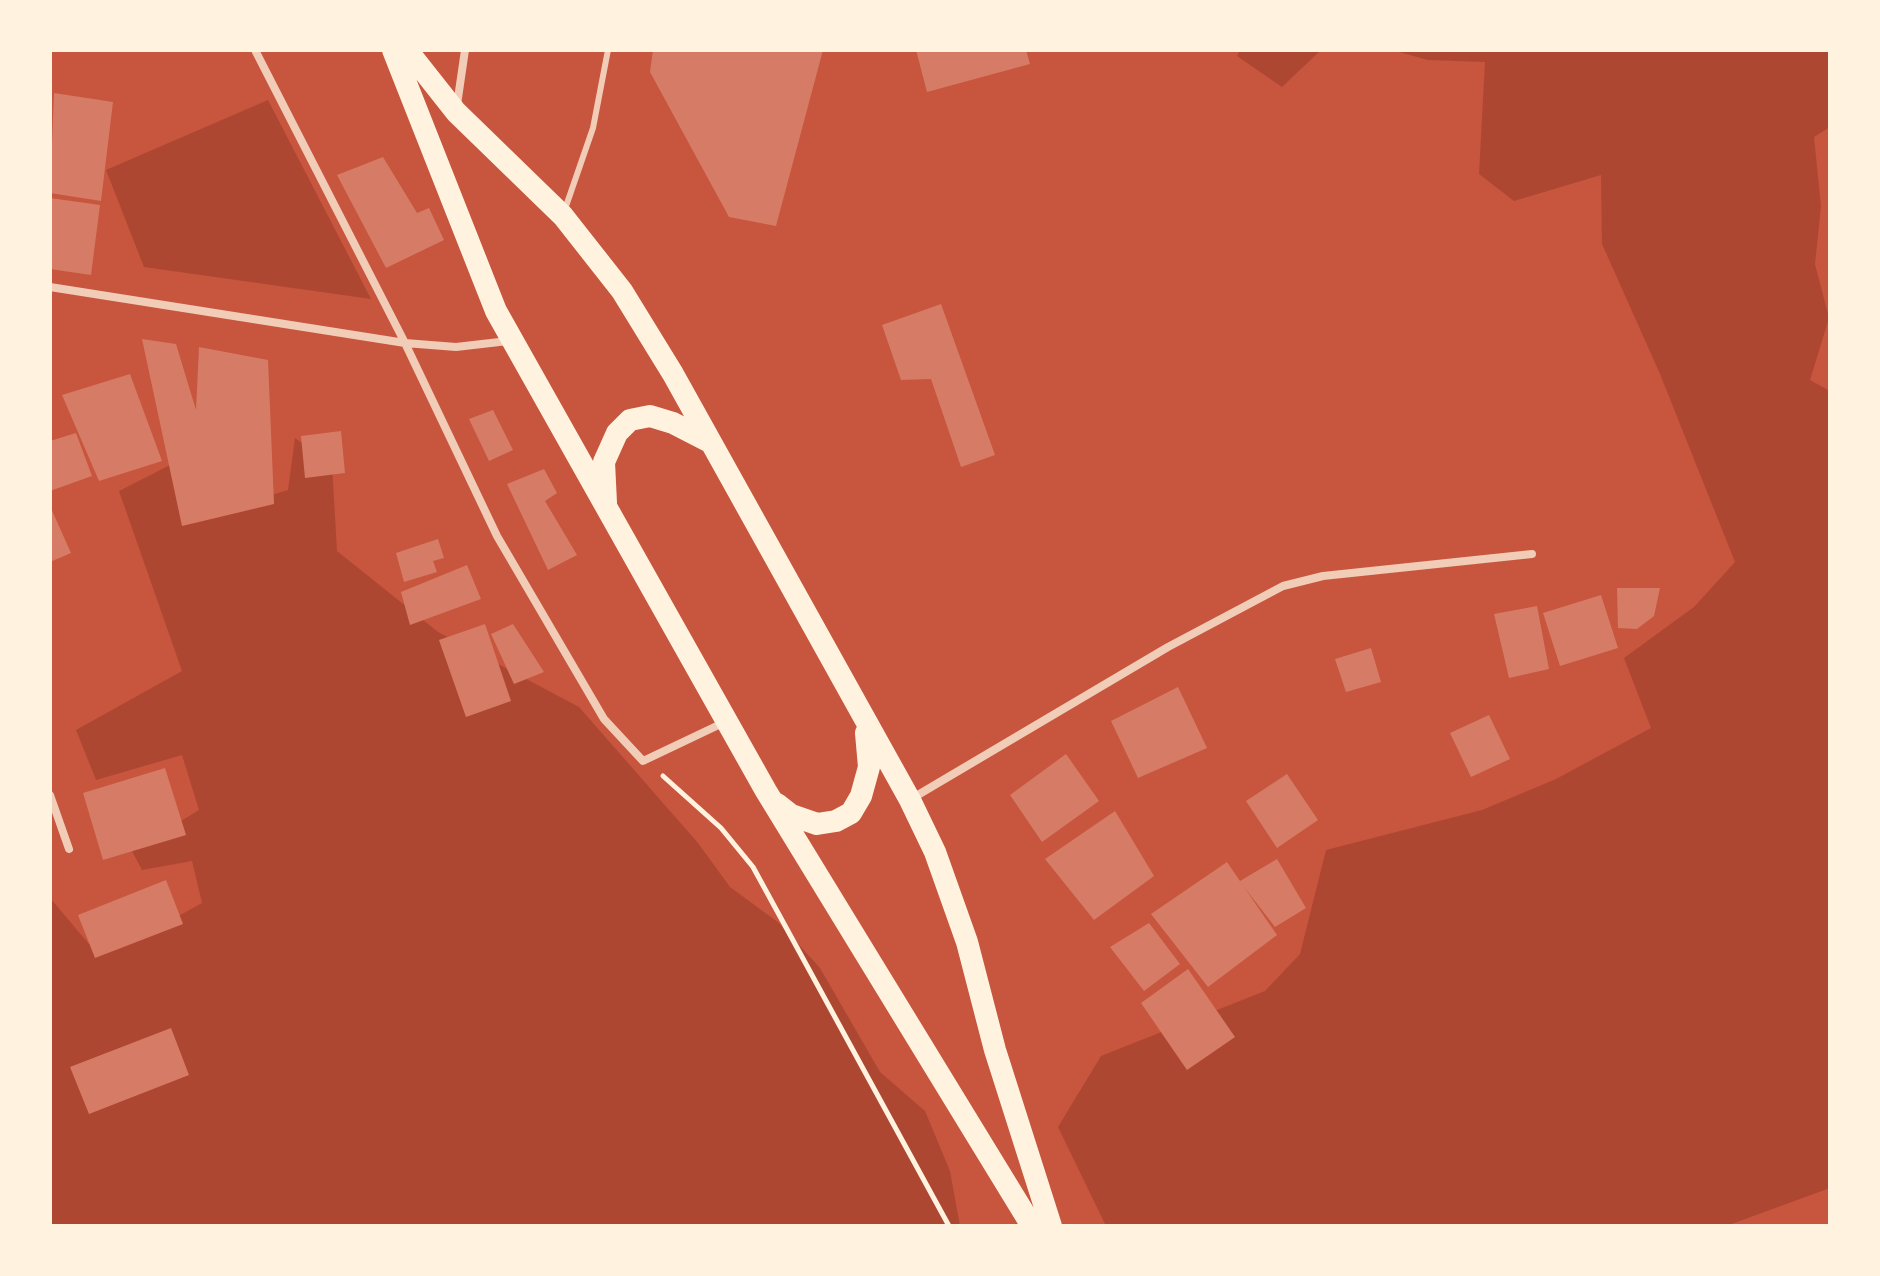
<!DOCTYPE html>
<html>
<head>
<meta charset="utf-8">
<style>
  body { margin:0 }
  #map { position:relative; width:1880px; height:1276px; overflow:hidden; background:#c8553d; font-family:Literata,serif }
  canvas { display:block }
  .frame { position:absolute; inset:0; border:52px solid #fff3e0; pointer-events:none }
</style>
</head>
<body>
<div id="map">
<canvas width="1880" height="1276"></canvas>
<div class="frame"></div>
</div>
<script>
const c = document.querySelector('canvas').getContext('2d');
c.lineJoin = 'round';
function paint(path, color) { c.fillStyle = color; c.fill(path, 'evenodd'); }
const poly = rows => new Path2D(rows.map(r => 'M' + r).join(''));
function stroke(path, color, width, dash) { c.strokeStyle = color; c.lineWidth = width; c.lineCap = dash ? 'butt' : 'round'; c.setLineDash(dash || []); c.stroke(path); }
const green = poly([
  [1240,50,1321,50,1282,87,1237,56],
  [1392,50,1830,50,1830,127,1814,137,1821,206,1815,264,1829,318,1810,380,1830,391,1830,1188,1726,1226,1106,1226,1058,1127,1101,1056,1265,991,1300,954,1326,850,1482,810,1556,779,1651,728,1624,658,1694,607,1735,562,1660,374,1602,244,1601,175,1514,201,1479,174,1485,62,1428,60],
  [268,100,371,299,144,267,106,170],
  [295,438,332,464,337,551,438,632,579,707,698,843,730,887,779,923,820,968,880,1072,925,1111,950,1171,960,1226,50,1226,50,898,89,944,128,944,202,903,192,861,142,870,132,851,199,810,182,755,96,780,76,730,182,671,119,491,186,457,210,514,288,490]
]);
const building = poly([
  [653,50,823,50,776,226,729,217,650,72],
  [916,50,1026,50,1030,64,927,92],
  [54,93,113,102,101,201,50,193],
  [383,157,417,213,429,208,444,240,386,268,337,175],
  [50,198,100,205,91,275,50,269],
  [941,304,995,455,961,467,931,379,901,380,882,325],
  [142,339,176,344,196,410,199,347,268,360,274,504,182,526],
  [130,374,162,461,99,481,62,395],
  [493,410,513,450,489,461,469,419],
  [341,431,345,473,305,478,301,436],
  [76,433,92,476,50,491,50,441],
  [544,469,557,493,545,501,577,555,548,570,507,484],
  [50,506,71,553,50,562],
  [438,539,444,558,433,561,437,572,404,582,396,553],
  [467,565,481,599,410,625,401,592],
  [1617,588,1660,588,1654,616,1637,629,1618,628],
  [1601,595,1618,648,1560,666,1543,613],
  [1537,606,1549,669,1509,678,1494,614],
  [485,624,511,701,466,717,439,640],
  [513,624,544,672,514,684,491,634],
  [1371,648,1381,682,1346,692,1335,659],
  [1178,687,1207,748,1138,778,1111,721],
  [1489,715,1510,759,1471,777,1450,733],
  [1066,754,1099,801,1042,842,1010,795],
  [165,768,186,835,103,860,83,793],
  [1287,774,1318,820,1277,848,1246,801],
  [1115,811,1154,876,1094,920,1045,859],
  [1277,859,1306,908,1275,927,1244,887,1277,935,1208,987,1151,914,1227,862,1240,881],
  [166,880,183,924,95,958,78,915],
  [1149,923,1180,964,1144,991,1110,947],
  [1188,969,1235,1037,1187,1070,1141,1003],
  [171,1028,189,1075,89,1114,70,1067]
]);
const path = poly([
  [663,776,721,828,753,867,949,1226]
]);
const service = poly([
  [564,212,593,128,608,50]
]);
const minor = poly([
  [255,50,405,343,497,536,604,719,643,761,725,722],
  [457,105,465,50],
  [50,287,405,343,456,347,508,341],
  [50,795,69,849],
  [911,799,1168,647,1283,586,1323,576,1532,554]
]);
const trunk = poly([
  [393,50,496,311,766,791,1032,1226],
  [407,50,456,112,563,216,622,291,673,374,910,800,935,852,967,942,995,1050,1051,1226],
  [606,503,604,462,617,433,630,420,650,416,673,423,708,441],
  [777,804,791,815,817,824,836,821,851,813,861,796,869,767,866,733]
]);
paint(green, '#ae4732');
paint(building, '#d67c66');
stroke(path, '#fff3e0', 5);
stroke(service, '#f1ccb7', 6);
stroke(minor, '#f1ccb7', 8);
stroke(trunk, '#fff3e0', 22);
</script>
</body>
</html>
